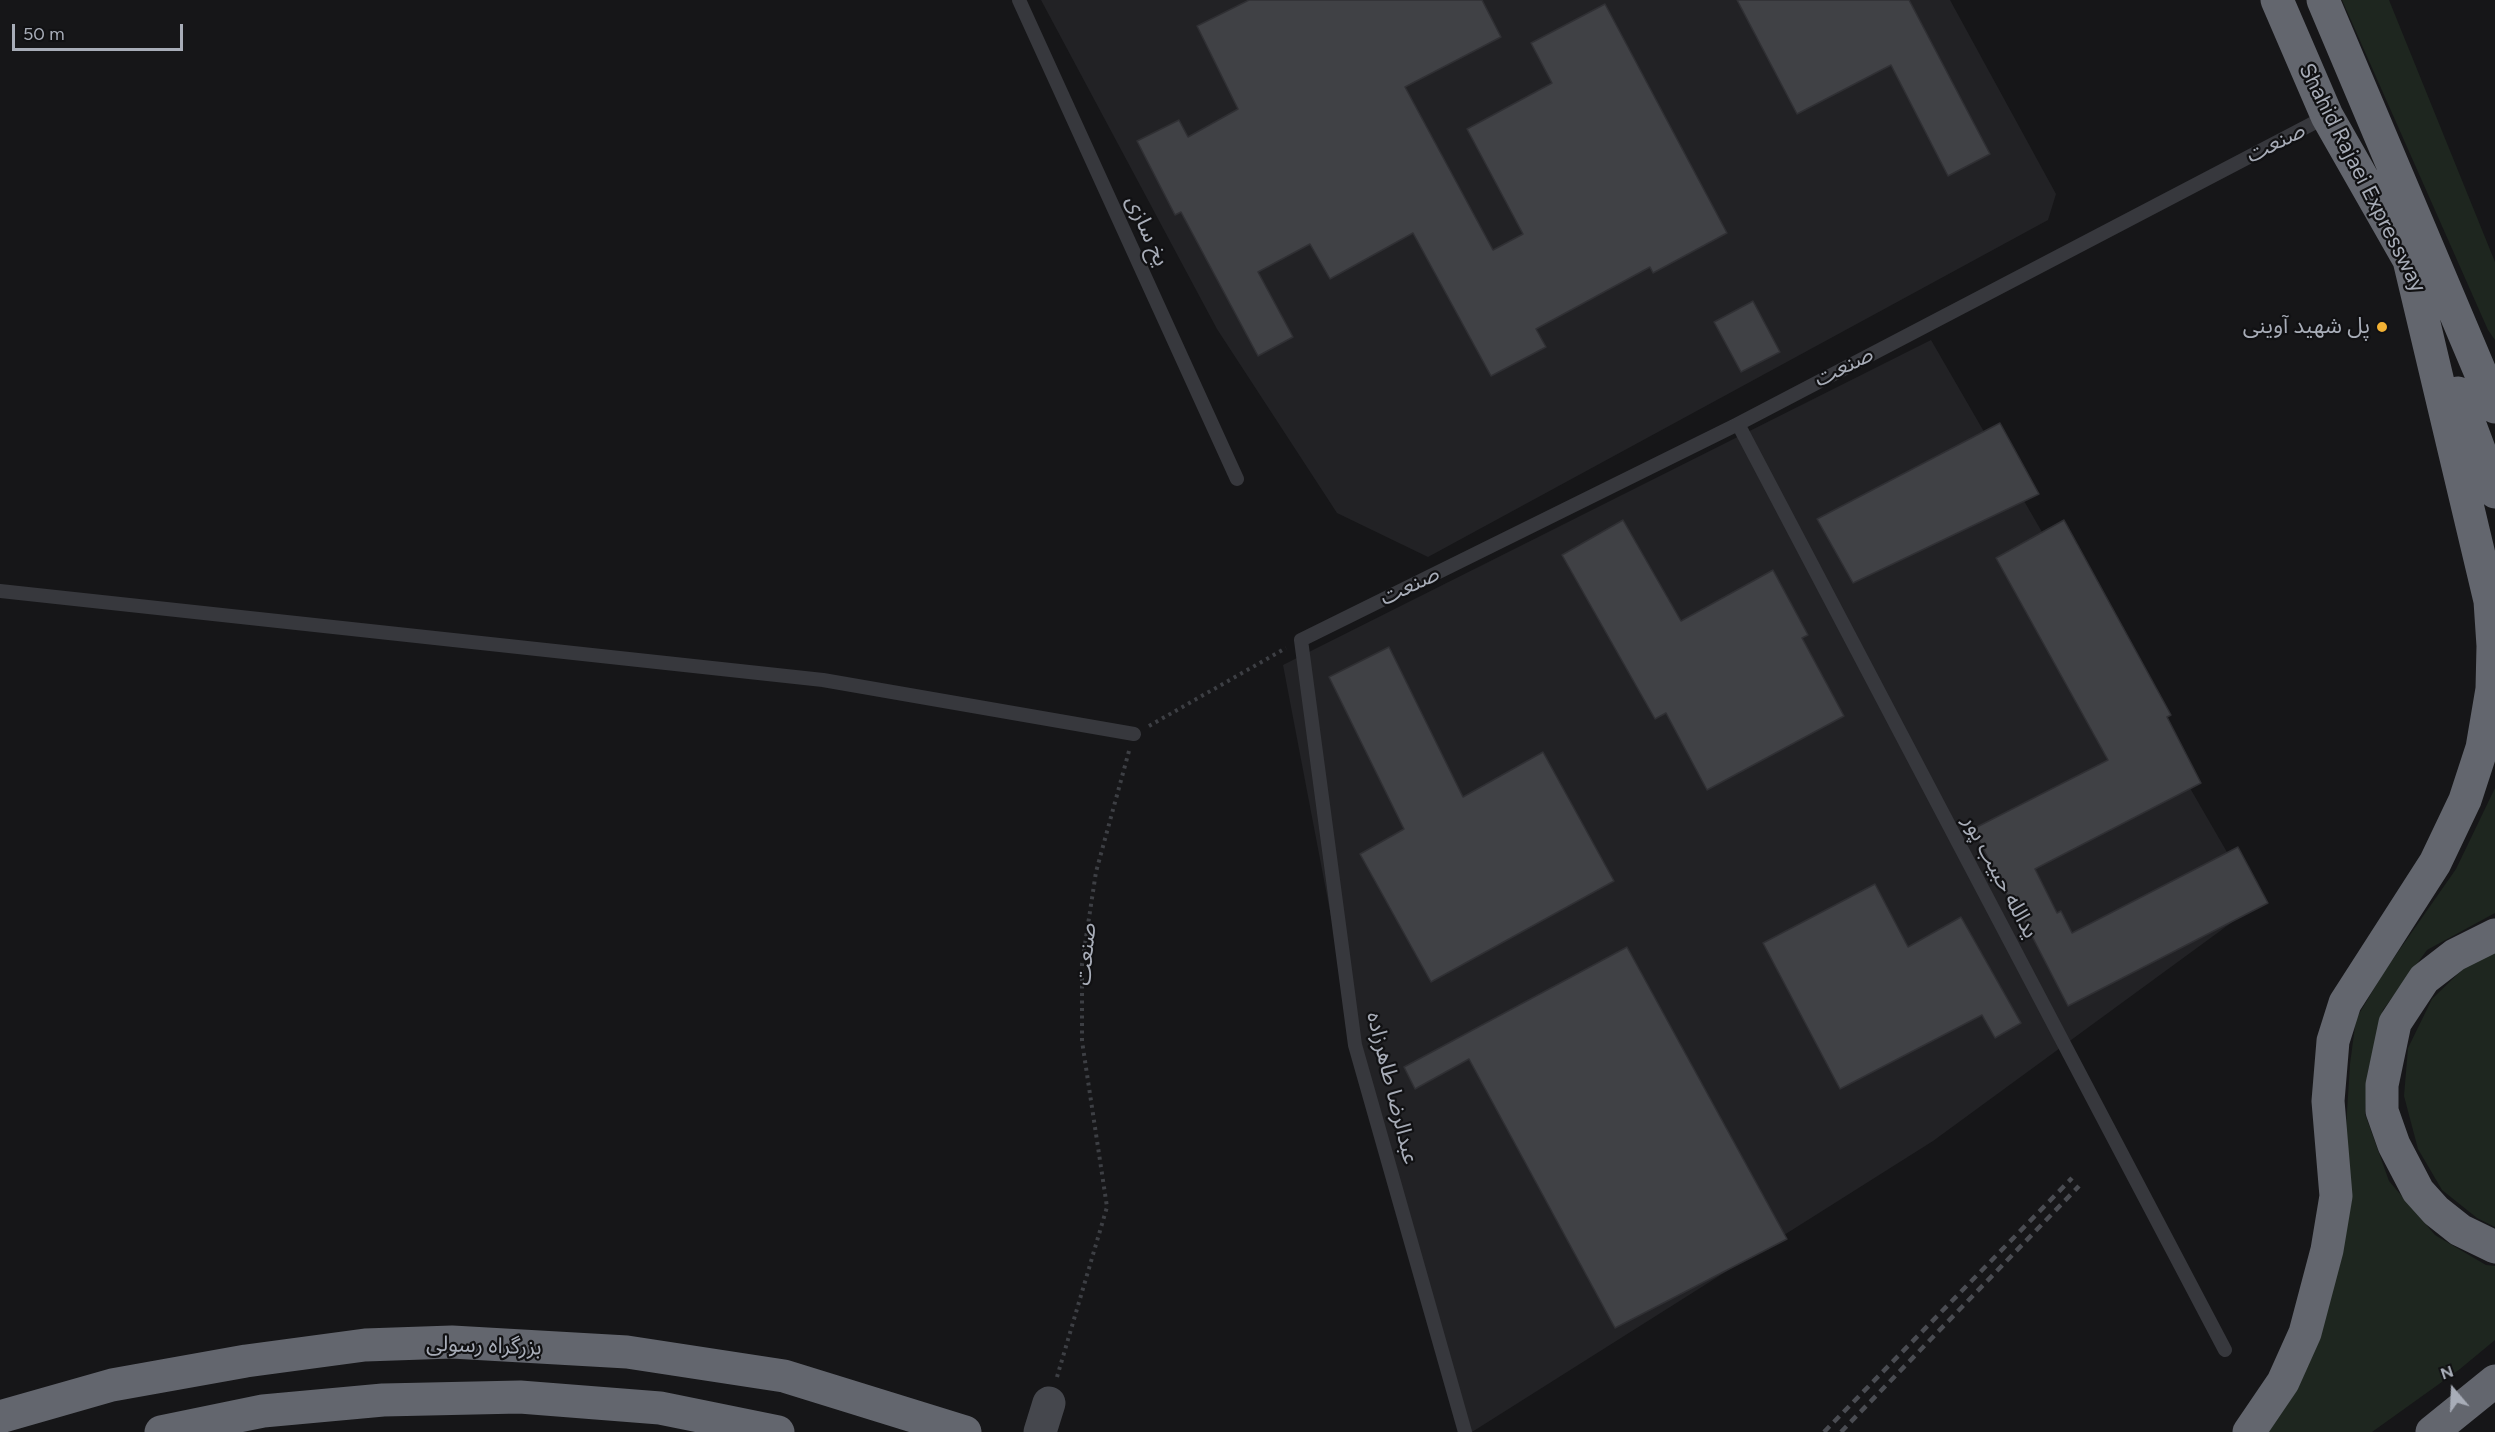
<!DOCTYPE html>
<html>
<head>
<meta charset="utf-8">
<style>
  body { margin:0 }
  #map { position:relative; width:2495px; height:1432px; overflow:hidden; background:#161618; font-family:Figtree,sans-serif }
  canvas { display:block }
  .north { position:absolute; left:2423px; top:1360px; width:60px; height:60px; -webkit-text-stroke:4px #111113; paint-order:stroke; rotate:341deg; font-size:16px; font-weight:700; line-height:24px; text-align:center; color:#a8adb8 }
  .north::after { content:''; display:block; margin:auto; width:21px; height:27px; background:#a8adb8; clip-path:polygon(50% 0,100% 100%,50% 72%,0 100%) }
  .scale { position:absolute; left:12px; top:24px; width:171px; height:27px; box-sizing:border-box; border:3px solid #a8adb8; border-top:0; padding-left:8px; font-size:18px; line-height:21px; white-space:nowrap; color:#a8adb8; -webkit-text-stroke:4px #111113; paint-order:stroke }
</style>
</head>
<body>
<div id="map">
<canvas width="2495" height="1432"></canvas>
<div class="north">N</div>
<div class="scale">50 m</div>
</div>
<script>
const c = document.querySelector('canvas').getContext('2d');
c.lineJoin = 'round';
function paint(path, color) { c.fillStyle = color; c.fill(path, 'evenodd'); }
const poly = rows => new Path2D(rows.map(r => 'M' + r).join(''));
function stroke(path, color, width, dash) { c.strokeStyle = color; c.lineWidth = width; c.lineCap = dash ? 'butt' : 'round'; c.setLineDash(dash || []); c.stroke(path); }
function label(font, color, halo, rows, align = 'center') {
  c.font = font + ' Figtree,"Noto Sans Arabic",sans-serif'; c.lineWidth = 4.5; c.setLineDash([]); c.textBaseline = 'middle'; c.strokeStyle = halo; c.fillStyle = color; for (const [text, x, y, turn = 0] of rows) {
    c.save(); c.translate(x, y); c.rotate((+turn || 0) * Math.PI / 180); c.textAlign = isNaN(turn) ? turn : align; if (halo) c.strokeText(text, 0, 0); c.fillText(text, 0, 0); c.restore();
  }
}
const built = poly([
  [1041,0,1950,0,2056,194,2048,220,1428,557,1337,513,1217,329],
  [1931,340,2257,904,1933,1141,1472,1432,1465,1432,1353,1032,1283,665]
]);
const green = poly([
  [2342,0,2389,0,2495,262,2495,340,2488,330],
  [2495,788,2495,913,2427,950,2383,1010,2368,1071,2365,1114,2389,1181,2435,1235,2486,1265,2495,1266,2495,1340,2460,1369,2372,1432,2264,1432,2344,1159,2350,1064,2356,1019,2384,972,2456,869],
  [2495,952,2495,1227,2477,1218,2442,1190,2418,1149,2404,1096,2408,1048,2432,999,2468,964]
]);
const building = poly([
  [1249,0,1482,0,1501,37,1405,87,1493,250,1523,234,1467,129,1552,83,1531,43,1605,4,1727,233,1653,273,1650,267,1536,329,1546,347,1491,376,1413,233,1330,279,1310,244,1258,272,1293,337,1258,356,1181,212,1175,215,1137,141,1179,120,1188,137,1238,109,1197,26,1249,0],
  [1737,0,1909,0,1990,154,1948,176,1891,65,1797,114,1737,0],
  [1753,301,1780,352,1741,372,1714,322,1753,301],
  [2000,423,2039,494,1853,583,1817,519,2000,423],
  [1623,520,1681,621,1773,570,1808,635,1802,638,1844,716,1707,790,1666,713,1655,719,1562,555,1623,520],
  [2064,520,2171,715,2167,717,2201,783,2035,869,2057,913,2061,911,2072,933,2238,847,2268,903,2068,1006,2017,907,2014,908,1973,829,2108,760,1996,558,2064,520],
  [1389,647,1463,797,1543,752,1614,881,1431,982,1360,854,1404,829,1329,677,1389,647],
  [1875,884,1908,947,1961,917,2021,1023,1995,1038,1982,1015,1840,1089,1763,943,1875,884],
  [1627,947,1787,1239,1615,1328,1469,1059,1415,1089,1404,1067,1627,947]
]);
const path = poly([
  [1149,726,1286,648],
  [1057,1377,1107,1207,1082,1041,1082,964,1096,872,1129,751]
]);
const lane = poly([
  [1019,0,1237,479],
  [1738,424,2225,1350],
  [0,591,823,680,1134,734],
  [1465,1432,1355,1045,1301,640,1738,424,2327,116]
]);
const secondary = poly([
  [1040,1432,1049,1403]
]);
const highway = poly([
  [2277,0,2327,116,2409,260,2416,280],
  [2323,0,2495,407],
  [2458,393,2495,492],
  [2495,935,2455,955,2424,979,2395,1023,2382,1085,2382,1111,2394,1145,2418,1191,2436,1211,2460,1230,2495,1247],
  [0,1417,112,1385,246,1361,365,1345,452,1342,627,1352,784,1376,965,1432],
  [161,1432,263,1411,383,1400,520,1397,660,1408,778,1432],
  [2249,1432,2283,1382,2305,1333,2327,1250,2336,1196,2328,1101,2333,1041,2345,1003,2435,863,2465,800,2482,748,2492,689,2493,646,2490,601,2409,260],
  [2432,1432,2495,1381]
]);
const rail = poly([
  [1824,1432,2072,1178],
  [1841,1432,2079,1186]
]);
const markers = [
  [2382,327,6,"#f2b134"]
];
const streetNames = [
  ["صنعت",2276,143,-27],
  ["Shahid Rajaei Expressway",2362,178,63],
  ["یخ سازی",1147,231,66],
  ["صنعت",1844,367,-27],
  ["صنعت",1410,586,-26],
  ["یدالله حبیب پور",2000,877,62],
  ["صنعت",1086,954,-85],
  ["عبدالرضا طاهرزاده",1392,1088,76],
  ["بزرگراه رسولی",484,1346,2]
];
const poiNames = [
  ["پل شهید آوینی",2370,327]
];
paint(built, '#222225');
paint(green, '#1e261f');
paint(building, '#404145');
stroke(building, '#303034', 1.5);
stroke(path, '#3d3f44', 4, [3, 4.5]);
stroke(lane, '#37383d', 14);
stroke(secondary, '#45474d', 33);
stroke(highway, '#63666e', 33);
stroke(rail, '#4a4c52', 4.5, [8, 6]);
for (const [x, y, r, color] of markers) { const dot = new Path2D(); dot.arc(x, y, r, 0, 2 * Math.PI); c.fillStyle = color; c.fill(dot); stroke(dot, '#111113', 2); }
label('22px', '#a8adb8', '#111113', streetNames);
label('22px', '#a8adb8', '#111113', poiNames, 'right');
</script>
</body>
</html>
